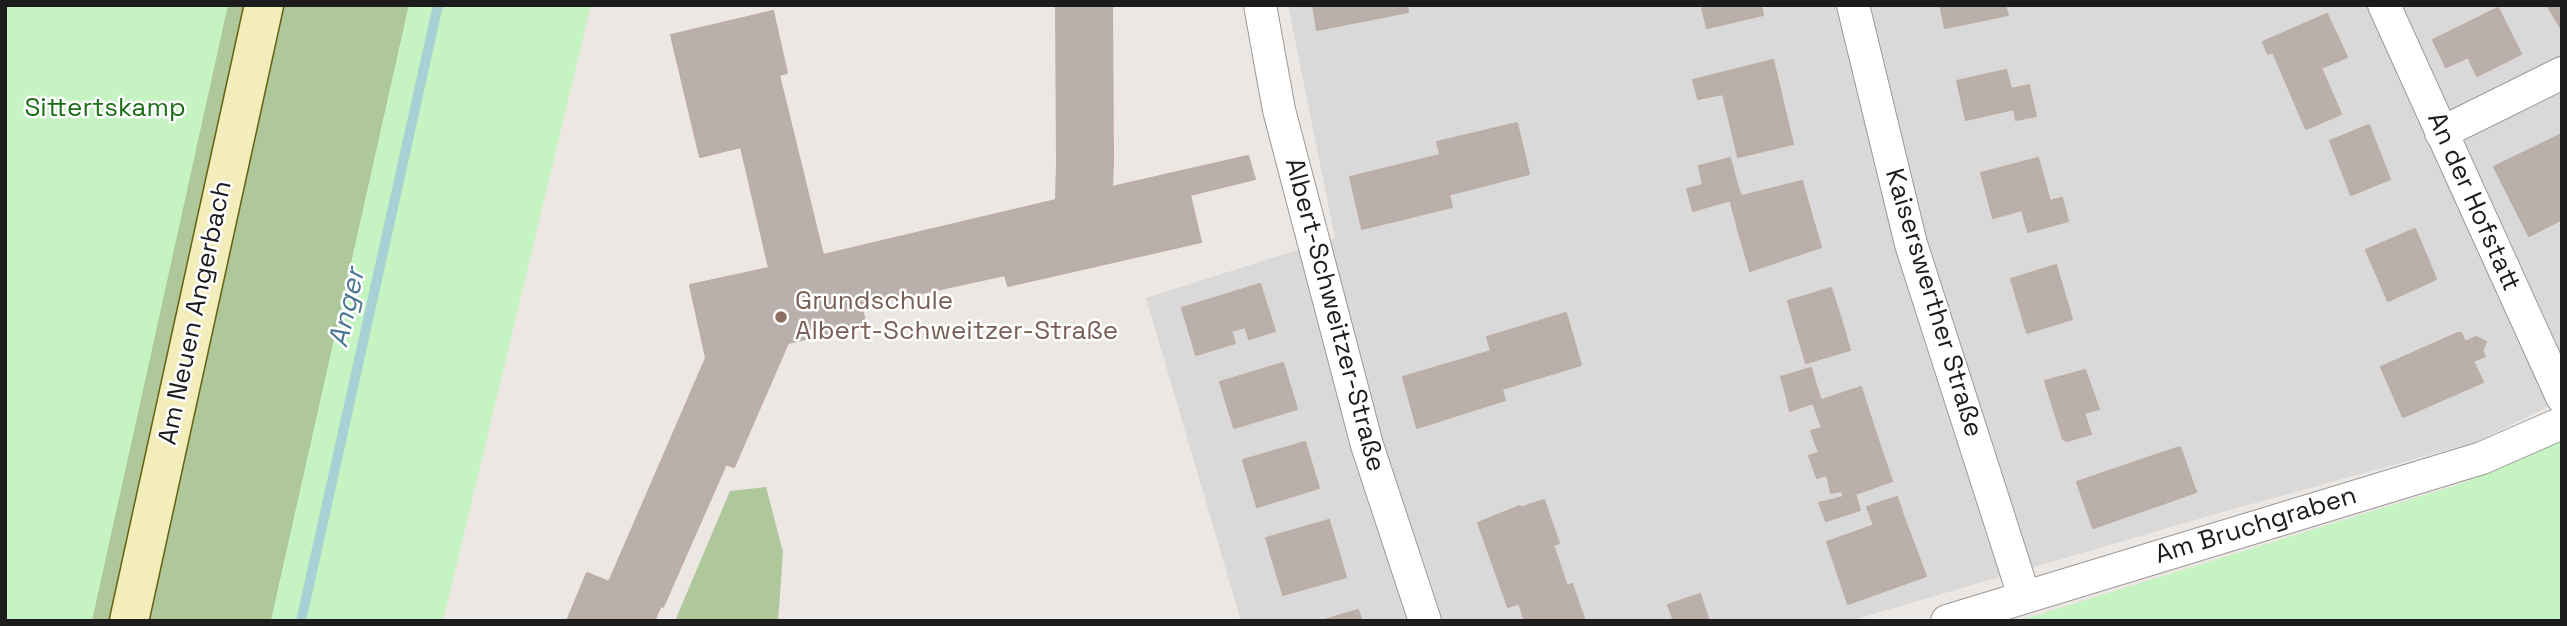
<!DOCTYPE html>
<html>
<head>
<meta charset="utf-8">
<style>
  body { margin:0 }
  #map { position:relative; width:2567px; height:626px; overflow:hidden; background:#ece7e2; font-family:"Space Grotesk",sans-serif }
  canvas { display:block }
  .frame { position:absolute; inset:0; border:7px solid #1c1c1c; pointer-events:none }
</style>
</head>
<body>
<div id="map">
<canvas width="2567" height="626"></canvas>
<div class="frame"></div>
</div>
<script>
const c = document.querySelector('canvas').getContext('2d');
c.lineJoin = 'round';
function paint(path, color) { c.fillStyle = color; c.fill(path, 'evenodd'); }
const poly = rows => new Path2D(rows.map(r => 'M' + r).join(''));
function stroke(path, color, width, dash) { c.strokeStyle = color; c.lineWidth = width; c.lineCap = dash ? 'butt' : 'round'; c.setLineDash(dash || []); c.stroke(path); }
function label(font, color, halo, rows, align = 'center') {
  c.font = font + ' "Space Grotesk",sans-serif'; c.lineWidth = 5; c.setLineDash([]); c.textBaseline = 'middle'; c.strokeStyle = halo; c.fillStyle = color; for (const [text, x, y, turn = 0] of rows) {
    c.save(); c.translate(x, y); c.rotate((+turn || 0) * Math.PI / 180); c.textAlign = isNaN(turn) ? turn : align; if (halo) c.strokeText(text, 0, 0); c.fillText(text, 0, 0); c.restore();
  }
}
const residential = poly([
  [1288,5,2562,5,2562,400,2476,442,2226,511,1849,621,1241,621,1146,298,1335,238]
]);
const forest = poly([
  [5,5,409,5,271,621,5,621],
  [766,487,783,552,778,621,675,621,730,491]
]);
const park = poly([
  [5,5,228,5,92,621,5,621],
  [409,5,591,5,443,621,271,621],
  [2562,441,2562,621,2018,621,2460,484]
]);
const stream = poly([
  [301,621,438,5]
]);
const building = poly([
  [1056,5,1112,5,1113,161,1057,162,1056,5],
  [1313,5,1407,5,1408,12,1317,30,1313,5],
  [1708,5,1761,5,1763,15,1707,28,1702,8,1708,5],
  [1940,5,2005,5,2008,15,1945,28,1940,5],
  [2547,5,2562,5,2562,30,2547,5],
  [2498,8,2521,54,2477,76,2468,57,2446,67,2433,40,2498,8],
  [773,11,787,73,779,75,823,255,1056,200,1057,162,1113,161,1112,187,1248,156,1255,179,1190,195,1201,242,1008,286,1005,275,895,299,862,309,866,325,788,343,734,467,726,464,663,607,661,605,655,619,658,621,567,621,587,573,609,582,706,358,690,285,769,268,741,147,700,157,671,35,773,11],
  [2327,14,2347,57,2321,68,2341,114,2306,129,2273,52,2268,54,2263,42,2327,14],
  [1773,60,1783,102,1728,115,1723,94,1698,99,1693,80,1773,60],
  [2006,70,2011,89,2029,85,2036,116,2016,120,2014,109,1966,120,1957,81,2006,70],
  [1783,102,1793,144,1738,157,1728,115,1783,102],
  [1517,123,1529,174,1451,194,1437,142,1517,123],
  [2369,125,2390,179,2351,195,2330,141,2369,125],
  [2562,134,2562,204,2533,148,2562,134],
  [2533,148,2562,204,2562,219,2529,236,2494,167,2533,148],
  [1440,155,1452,207,1362,229,1350,177,1440,155],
  [1730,158,1735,177,1703,185,1699,166,1730,158],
  [2038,158,2050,201,2062,198,2068,221,2028,232,2022,210,1993,218,1981,173,2038,158],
  [1735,177,1741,197,1693,211,1687,189,1735,177],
  [1802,181,1811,213,1739,233,1730,199,1802,181],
  [1811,213,1821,247,1750,271,1739,233,1811,213],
  [2415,229,2436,279,2388,301,2366,250,2415,229],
  [2056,265,2072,319,2027,333,2011,279,2056,265],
  [1260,284,1275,331,1249,339,1245,327,1231,331,1235,343,1196,355,1182,308,1260,284],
  [1831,288,1841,319,1797,333,1788,301,1831,288],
  [1566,313,1581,365,1502,389,1487,337,1566,313],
  [1841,319,1850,350,1806,363,1797,333,1841,319],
  [2458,333,2461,333,2465,342,2476,337,2486,342,2482,351,2485,356,2473,361,2483,382,2403,417,2381,367,2458,333],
  [1491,351,1505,400,1417,428,1403,377,1491,351],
  [1283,363,1297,409,1234,428,1220,382,1283,363],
  [1811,368,1816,385,1786,394,1781,377,1811,368],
  [2085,370,2099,409,2084,413,2091,434,2067,441,2063,439,2045,381,2085,370],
  [1816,385,1821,400,1790,411,1786,394,1816,385],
  [1861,387,1876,434,1819,453,1811,431,1822,428,1813,403,1861,387],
  [1876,434,1892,481,1844,498,1842,491,1831,493,1827,475,1817,478,1809,456,1876,434],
  [1305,442,1319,488,1257,507,1243,460,1305,442],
  [2180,447,2196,492,2165,503,2150,457,2180,447],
  [2150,457,2165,503,2093,528,2077,482,2150,457],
  [1855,494,1860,510,1826,521,1819,503,1855,494],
  [1897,497,1903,515,1874,526,1867,507,1897,497],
  [1544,500,1559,543,1553,545,1567,586,1508,607,1478,523,1520,506,1520,508,1544,500],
  [1903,515,1926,576,1848,604,1827,542,1903,515],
  [1329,520,1346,577,1283,595,1266,538,1329,520],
  [1572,584,1585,621,1525,621,1519,603,1572,584],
  [1700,594,1709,621,1674,621,1668,605,1700,594],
  [1358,610,1362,621,1321,621,1358,610]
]);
const street = poly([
  [1260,5,1279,110,1367,445,1425,621],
  [1853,5,1911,244,2024,596],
  [2384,5,2562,397],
  [2441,133,2562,73],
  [1947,621,2482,458,2562,423]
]);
const secondary = poly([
  [129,621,264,5]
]);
const markers = [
  [781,317,7,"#8d6e63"]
];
const parkNames = [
  ["Sittertskamp",105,109]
];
const streetNames = [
  ["An der Hofstatt",2473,202,66],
  ["Kaiserswerther Straße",1933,303,73],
  ["Am Neuen Angerbach",196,313,-78],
  ["Albert-Schweitzer-Straße",1334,315,75],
  ["Am Bruchgraben",2256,526,-17]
];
const educationNames = [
  ["Grundschule",795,302],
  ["Albert-Schweitzer-Straße",795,332]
];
const waterNames = [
  ["Anger",348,308,-77]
];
paint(residential, '#dad9d9');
paint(forest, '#aec79b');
paint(park, '#c5f3c2');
stroke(stream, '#a7d1d5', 10);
paint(building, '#b9b0ac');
stroke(building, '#bcada6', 2);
stroke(street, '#999', 34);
stroke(secondary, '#666310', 41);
stroke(street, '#fff', 32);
stroke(secondary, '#f2edba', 38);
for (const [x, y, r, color] of markers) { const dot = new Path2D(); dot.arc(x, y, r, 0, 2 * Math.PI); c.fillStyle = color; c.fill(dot); stroke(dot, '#fff', 2.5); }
label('26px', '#1b6d16', '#fff', parkNames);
label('26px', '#1c1c1c', '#fff', streetNames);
label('26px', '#785e54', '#fff', educationNames, 'left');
label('italic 28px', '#4c7892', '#fff', waterNames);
</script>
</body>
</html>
